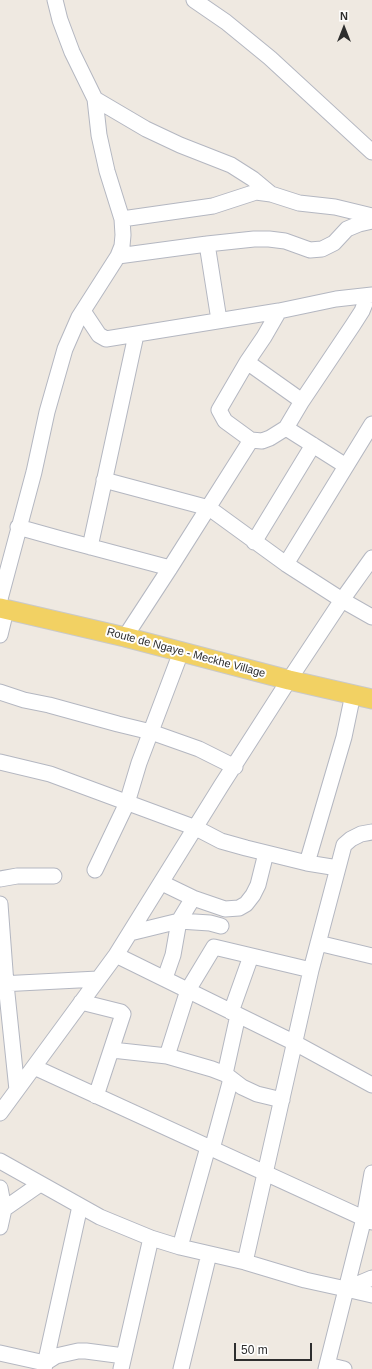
<!DOCTYPE html>
<html>
<head>
<meta charset="utf-8">
<style>
  body { margin:0 }
  #map { position:relative; width:372px; height:1369px; overflow:hidden; background:#efe9e1; font-family:Helvetica,sans-serif }
  canvas { display:block }
  .north { position:absolute; left:324px; top:8px; width:40px; height:40px; -webkit-text-stroke:3px #fff; paint-order:stroke; rotate:0deg; font-size:11px; font-weight:700; line-height:16px; text-align:center; color:#2e2e2e }
  .north::after { content:''; display:block; margin:auto; width:14px; height:18px; background:#2e2e2e; clip-path:polygon(50% 0,100% 100%,50% 72%,0 100%) }
  .scale { position:absolute; left:234px; top:1343px; width:78px; height:18px; box-sizing:border-box; border:2px solid #2e2e2e; border-top:0; padding-left:5px; font-size:12px; line-height:14px; white-space:nowrap; color:#2e2e2e; -webkit-text-stroke:3px #fff; paint-order:stroke }
</style>
</head>
<body>
<div id="map">
<canvas width="372" height="1369"></canvas>
<div class="north">N</div>
<div class="scale">50 m</div>
</div>
<script>
const c = document.querySelector('canvas').getContext('2d');
c.lineJoin = 'round';
const poly = rows => new Path2D(rows.map(r => 'M' + r).join(''));
function stroke(path, color, width, dash) { c.strokeStyle = color; c.lineWidth = width; c.lineCap = dash ? 'butt' : 'round'; c.setLineDash(dash || []); c.stroke(path); }
function label(font, color, halo, rows, align = 'center') {
  c.font = font + ' Helvetica,sans-serif'; c.lineWidth = 4; c.setLineDash([]); c.textBaseline = 'middle'; c.strokeStyle = halo; c.fillStyle = color; for (const [text, x, y, turn = 0] of rows) {
    c.save(); c.translate(x, y); c.rotate((+turn || 0) * Math.PI / 180); c.textAlign = isNaN(turn) ? turn : align; if (halo) c.strokeText(text, 0, 0); c.fillText(text, 0, 0); c.restore();
  }
}
const minor = poly([
  [194,0,226,22,270,58,372,152],
  [95,99,146,129,180,145,231,165,253,179,271,194],
  [122,219,213,206,256,192,271,194,299,203,335,207,372,216],
  [207,244,219,320],
  [118,256,207,244,254,239,269,239,285,241,310,250,322,249,334,243,347,229,359,224,372,221],
  [83,311,99,335,106,339,279,311,336,299,372,295],
  [247,362,302,401,286,428],
  [302,401,353,325,362,311,368,296],
  [251,440,262,441,270,438,286,428,346,466],
  [104,480,209,508,286,564,342,600,372,617],
  [18,527,61,539,170,568],
  [254,542,313,445],
  [90,547,136,335],
  [286,564,372,424],
  [0,599,34,472,47,412,65,349,79,317,118,256,122,246,123,235,122,219,107,171,99,135,95,99,72,52,60,20,55,0],
  [0,635,6,610],
  [125,637,170,568,251,440,225,421,219,410,247,362,264,337,279,311],
  [0,692,24,700,49,705,118,724,151,732,199,749,235,767],
  [0,762,50,774,196,828,221,841,246,848,307,863,338,868],
  [307,863,344,737,353,694],
  [95,870,127,803,139,763,181,652],
  [0,879,17,876,54,876],
  [162,883,193,898],
  [0,904,6,984,17,1090],
  [130,933,179,921,193,898,225,909,239,908,246,904,253,895,258,885,266,853],
  [318,943,372,956],
  [116,955,295,1043,372,1085],
  [165,978,173,955,179,921,210,923,221,926],
  [0,984,98,979],
  [81,1002,121,1012,123,1014,96,1096],
  [231,1012,251,956],
  [112,1050,167,1056,188,990,214,947,311,970],
  [167,1056,212,1069,225,1074,238,1015],
  [34,1067,372,1222],
  [225,1074,242,1087,257,1094,282,1100],
  [0,1113,116,955,221,786,289,680,342,600,372,558],
  [212,1149,231,1079],
  [0,1161,100,1217,151,1238,180,1247,245,1262,305,1280,346,1289,372,1278],
  [0,1188,4,1209,0,1227],
  [4,1209,40,1184],
  [180,1247,208,1147],
  [245,1262,311,970,344,845,351,839,361,834,372,832],
  [346,1289,372,1295],
  [0,1353,45,1363,56,1356,78,1351,86,1351,124,1356],
  [327,1365,344,1369],
  [44,1369,80,1206],
  [121,1369,151,1238],
  [181,1369,209,1254],
  [326,1369,364,1218,372,1173]
]);
const major = poly([
  [0,608,125,637,289,680,372,699]
]);
const streetNames = [
  ["Route de Ngaye - Meckhe Village",186,653,15]
];
stroke(minor, '#b4b7c1', 17);
stroke(major, '#c9c9c9', 21);
stroke(minor, '#fff', 15);
stroke(major, '#f2d163', 19);
label('11px', '#2e2e2e', '#fff', streetNames);
</script>
</body>
</html>
